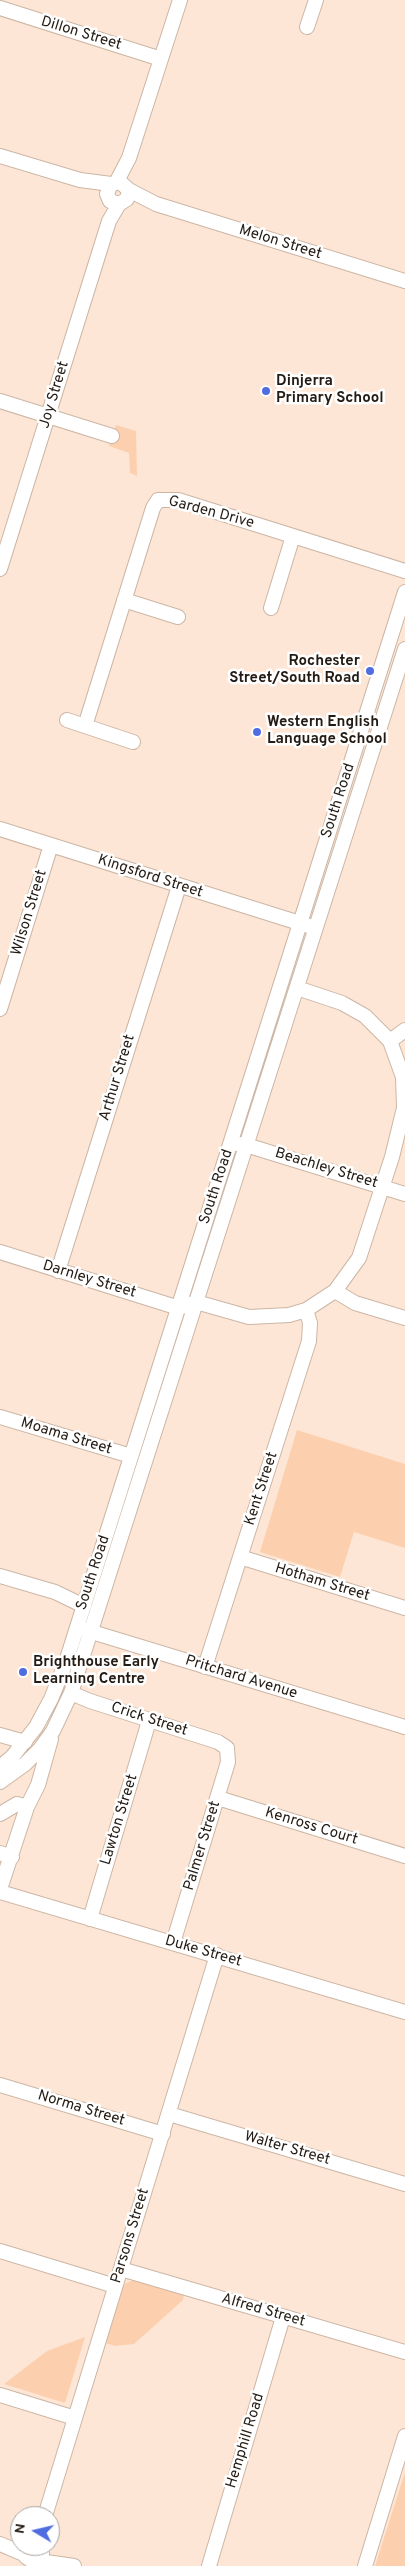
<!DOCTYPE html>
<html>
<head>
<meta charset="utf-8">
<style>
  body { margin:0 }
  #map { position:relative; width:405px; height:2566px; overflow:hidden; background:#fde6d5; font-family:Overpass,sans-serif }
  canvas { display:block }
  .north { position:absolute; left:10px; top:2506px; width:50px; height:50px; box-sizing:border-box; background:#fff; border:1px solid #a7a4a1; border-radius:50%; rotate:279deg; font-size:14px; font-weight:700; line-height:20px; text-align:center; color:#231b14 }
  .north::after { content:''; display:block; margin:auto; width:18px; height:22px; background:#4f6ce1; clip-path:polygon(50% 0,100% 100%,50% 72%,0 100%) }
</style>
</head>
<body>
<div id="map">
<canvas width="405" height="2566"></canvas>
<div class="north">N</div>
</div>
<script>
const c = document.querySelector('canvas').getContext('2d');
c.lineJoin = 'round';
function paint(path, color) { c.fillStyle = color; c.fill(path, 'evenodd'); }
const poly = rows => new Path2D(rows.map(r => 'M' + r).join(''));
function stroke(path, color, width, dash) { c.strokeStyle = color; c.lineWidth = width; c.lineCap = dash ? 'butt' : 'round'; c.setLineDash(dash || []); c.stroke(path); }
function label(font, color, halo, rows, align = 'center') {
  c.font = font + ' Overpass,sans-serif'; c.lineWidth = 5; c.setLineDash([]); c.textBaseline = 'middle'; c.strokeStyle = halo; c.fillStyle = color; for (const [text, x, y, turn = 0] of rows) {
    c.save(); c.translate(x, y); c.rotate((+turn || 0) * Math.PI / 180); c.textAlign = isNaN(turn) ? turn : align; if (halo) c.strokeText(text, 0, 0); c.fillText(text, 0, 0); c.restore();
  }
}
const green = poly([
  [116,425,136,431,137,476,130,473,129,453,109,446],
  [297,1430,405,1464,405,1548,354,1532,340,1577,260,1552],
  [134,2280,184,2295,183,2300,134,2344,115,2346,105,2343,122,2288,126,2283],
  [85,2337,65,2403,4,2384,47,2351],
  [405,2472,405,2566,375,2566]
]);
const minor = poly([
  [0,8,161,59],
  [307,27,316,0],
  [0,156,80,180,111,184],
  [117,181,129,158,180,0],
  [129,190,127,199,119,204,110,201,107,194,111,184,120,182,129,190,156,204,405,281],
  [0,401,112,436],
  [0,569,109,221,119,204],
  [124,600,178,617],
  [271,608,293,536],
  [67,720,133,742],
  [85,726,153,508,158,500,178,500,405,571],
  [0,829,309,926],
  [0,1009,51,845],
  [390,1041,405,1030],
  [237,1144,246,1145,405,1194],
  [0,1252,179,1308,196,1302,249,1317,289,1315,306,1310,335,1291,359,1258,392,1157,404,1108,403,1077,390,1041,365,1016,342,1003,297,988],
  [58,1271,179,886],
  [335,1291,355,1303,405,1318],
  [0,1417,131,1456],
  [240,1557,405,1608],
  [0,1576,55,1592,84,1606],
  [82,1629,405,1727],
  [205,1667,309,1341,310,1323,306,1310],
  [71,1693,90,1701,218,1742,227,1748,228,1762,173,1943],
  [0,1735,25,1742],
  [0,1767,12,1757,36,1727,51,1699,66,1662,405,592],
  [0,1782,25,1764,40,1749,53,1731,71,1693,405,649],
  [218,1798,405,1856],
  [0,1814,17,1804,27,1807],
  [0,1853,12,1857],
  [0,1889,27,1807,38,1785,51,1739],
  [0,1892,405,2012],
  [90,1919,149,1721],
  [0,2085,163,2134],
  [169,2114,405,2184],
  [0,2251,115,2286],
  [121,2269,405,2352],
  [0,2395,75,2418],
  [45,2516,217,1955],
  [0,2544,26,2555],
  [30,2546,26,2551,26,2557,35,2563,42,2556,42,2551,38,2546],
  [39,2561,74,2566],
  [209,2566,283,2317],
  [365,2566,405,2436]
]);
const markers = [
  [266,391,5,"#4f6ce1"],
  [370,671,5,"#4f6ce1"],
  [257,732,5,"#4f6ce1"],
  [23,1672,5,"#4f6ce1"]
];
const streetNames = [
  ["Dillon Street",81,34,17],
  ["Melon Street",280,243,17],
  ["Joy Street",55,395,-73],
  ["Garden Drive",211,513,15],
  ["South Road",339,801,-72],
  ["Kingsford Street",150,877,18],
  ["Wilson Street",30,913,-73],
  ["Arthur Street",118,1078,-73],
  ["Beachley Street",326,1169,17],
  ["South Road",217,1187,-72],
  ["Darnley Street",89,1280,17],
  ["Moama Street",66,1437,17],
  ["Kent Street",262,1489,-72],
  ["South Road",94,1573,-72],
  ["Hotham Street",322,1583,17],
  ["Pritchard Avenue",241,1678,17],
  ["Crick Street",149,1720,18],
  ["Lawton Street",120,1820,-73],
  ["Kenross Court",311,1827,17],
  ["Palmer Street",203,1846,-73],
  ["Duke Street",203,1952,16],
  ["Norma Street",81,2109,17],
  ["Walter Street",287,2149,16],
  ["Parsons Street",131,2236,-73],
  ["Alfred Street",263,2311,16],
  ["Hemphill Road",246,2441,-73]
];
const poiNames = [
  ["Dinjerra",276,382],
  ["Primary School",276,399],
  ["Rochester",360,662,"right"],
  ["Street/South Road",360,679,"right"],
  ["Western English",267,723],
  ["Language School",267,740],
  ["Brighthouse Early",33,1663],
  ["Learning Centre",33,1680]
];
paint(green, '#fcd0af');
stroke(minor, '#ccb6a5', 16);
stroke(minor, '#fff', 14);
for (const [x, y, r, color] of markers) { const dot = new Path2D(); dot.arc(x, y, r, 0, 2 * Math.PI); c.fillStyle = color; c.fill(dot); stroke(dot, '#fff', 2); }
label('15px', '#231b14', '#fff', streetNames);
label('bold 15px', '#231b14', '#fff', poiNames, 'left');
</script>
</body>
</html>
